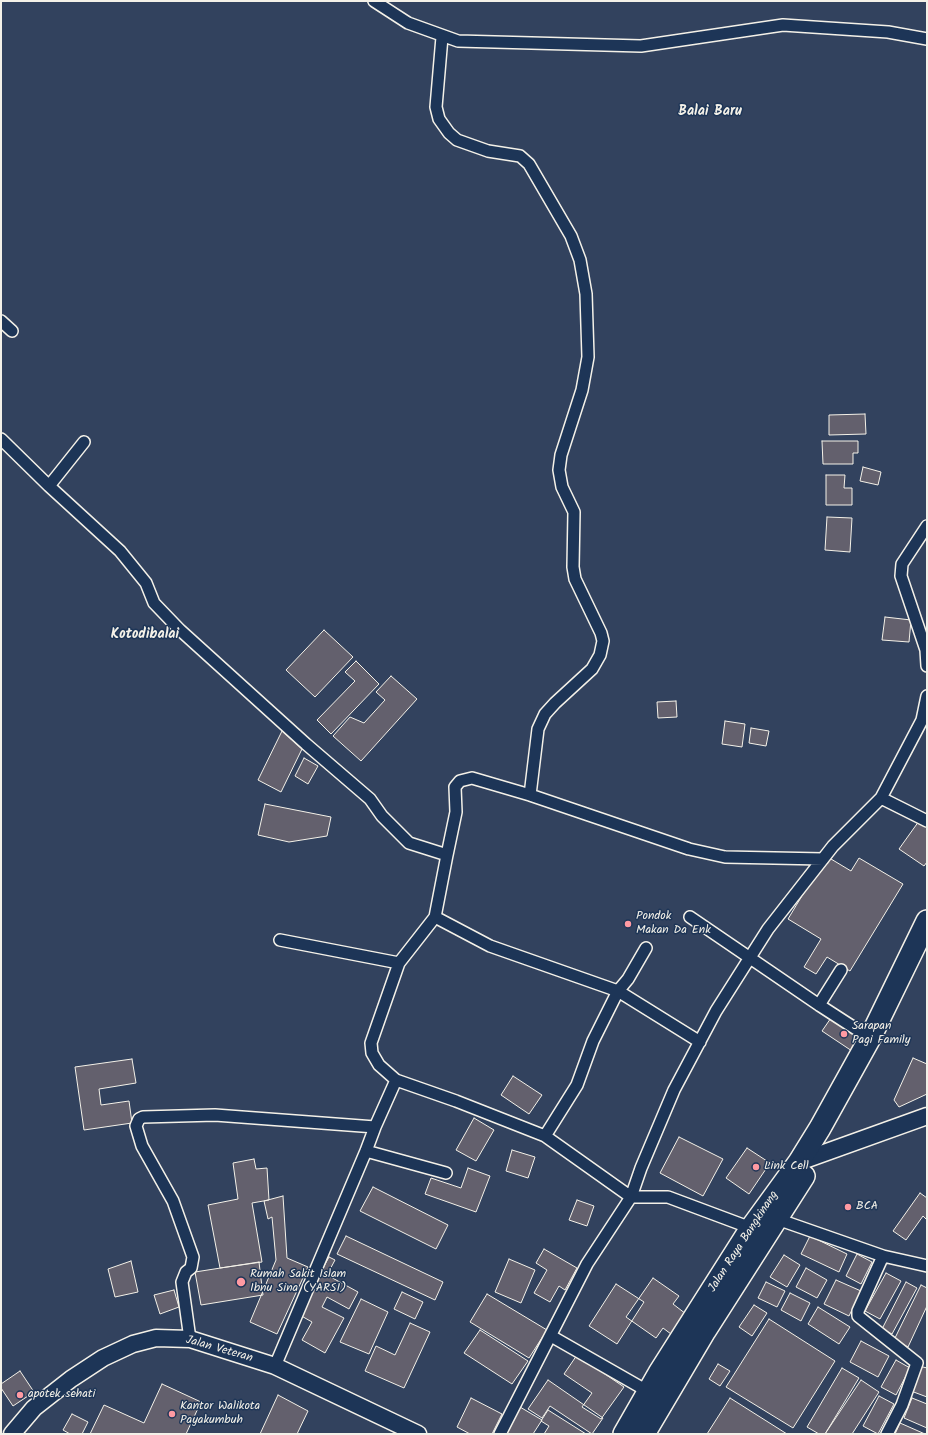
<!DOCTYPE html>
<html>
<head>
<meta charset="utf-8">
<style>
  body { margin:0 }
  #map { position:relative; width:928px; height:1435px; overflow:hidden; background:#32425e; font-family:Kalam,sans-serif }
  canvas { display:block }
  .frame { position:absolute; inset:0; border:2px solid #f4f1e8; pointer-events:none }
</style>
</head>
<body>
<div id="map">
<canvas width="928" height="1435"></canvas>
<div class="frame"></div>
</div>
<script>
const c = document.querySelector('canvas').getContext('2d');
c.lineJoin = 'round';
function paint(path, color) { c.fillStyle = color; c.fill(path, 'evenodd'); }
const poly = rows => new Path2D(rows.map(r => 'M' + r).join(''));
function stroke(path, color, width, dash) { c.strokeStyle = color; c.lineWidth = width; c.lineCap = dash ? 'butt' : 'round'; c.setLineDash(dash || []); c.stroke(path); }
function label(font, color, halo, rows, align = 'center') {
  c.font = font + ' Kalam,sans-serif'; c.lineWidth = 3; c.setLineDash([]); c.textBaseline = 'middle'; c.strokeStyle = halo; c.fillStyle = color; for (const [text, x, y, turn = 0] of rows) {
    c.save(); c.translate(x, y); c.rotate((+turn || 0) * Math.PI / 180); c.textAlign = isNaN(turn) ? turn : align; if (halo) c.strokeText(text, 0, 0); c.fillText(text, 0, 0); c.restore();
  }
}
const building = poly([
  [865,414,866,434,829,435,829,415,865,414],
  [822,441,858,441,858,453,853,453,853,464,823,464,822,441],
  [863,467,881,472,878,485,860,481,863,467],
  [826,475,845,475,844,488,852,488,852,505,826,505,826,475],
  [827,517,852,518,850,552,825,550,827,517],
  [885,617,911,620,909,642,882,640,885,617],
  [324,630,353,657,315,697,286,670,324,630],
  [356,661,379,684,331,734,317,720,355,681,345,672,356,661],
  [391,676,417,699,361,761,333,736,350,717,364,723,385,700,376,692,391,676],
  [676,701,677,717,658,718,657,702,676,701],
  [725,721,745,724,742,747,722,744,725,721],
  [751,728,769,731,766,746,749,743,751,728],
  [282,731,302,749,281,792,258,780,282,731],
  [304,758,318,766,308,784,295,776,304,758],
  [265,804,331,817,327,836,289,842,258,835,265,804],
  [919,821,927,826,927,862,924,866,899,849,919,821],
  [826,856,851,871,859,858,903,884,850,971,827,957,816,974,804,967,821,939,788,919,826,856],
  [833,1015,866,1037,855,1053,822,1031,833,1015],
  [913,1058,927,1064,927,1094,899,1107,894,1100,913,1058],
  [132,1059,136,1083,99,1089,101,1105,129,1101,132,1123,84,1130,75,1067,132,1059],
  [513,1076,542,1095,529,1114,501,1095,513,1076],
  [474,1118,494,1130,476,1161,456,1150,474,1118],
  [679,1137,723,1159,703,1196,660,1173,679,1137],
  [747,1148,770,1163,749,1194,726,1178,747,1148],
  [512,1150,535,1157,528,1178,506,1171,512,1150],
  [254,1159,256,1169,267,1168,269,1200,252,1203,262,1262,220,1268,208,1205,238,1199,233,1163,254,1159],
  [468,1168,490,1176,476,1212,425,1194,431,1178,461,1188,468,1168],
  [373,1187,448,1225,436,1249,360,1211,373,1187],
  [920,1193,927,1198,927,1220,923,1216,906,1240,893,1231,920,1193],
  [283,1196,287,1258,308,1267,277,1334,250,1322,276,1260,272,1217,268,1219,264,1201,283,1196],
  [577,1200,594,1206,587,1226,569,1220,577,1200],
  [346,1236,443,1282,435,1300,337,1254,346,1236],
  [810,1236,847,1254,839,1272,801,1254,810,1236],
  [544,1249,577,1268,565,1290,559,1286,550,1302,534,1293,547,1270,536,1263,544,1249],
  [857,1254,872,1262,861,1284,846,1276,857,1254],
  [784,1255,800,1265,787,1287,770,1277,784,1255],
  [329,1257,335,1260,327,1275,358,1292,349,1309,327,1297,322,1307,344,1318,325,1353,302,1340,312,1322,298,1314,329,1257],
  [509,1259,535,1270,521,1303,495,1292,509,1259],
  [131,1261,138,1292,115,1297,108,1269,131,1261],
  [259,1262,263,1295,201,1305,195,1272,259,1262],
  [806,1268,827,1280,817,1298,796,1287,806,1268],
  [886,1273,901,1281,880,1319,865,1311,886,1273],
  [653,1278,679,1296,673,1304,686,1314,671,1334,663,1328,656,1338,626,1317,653,1278],
  [836,1280,861,1291,849,1316,824,1304,836,1280],
  [766,1282,785,1291,777,1307,758,1298,766,1282],
  [906,1282,917,1288,892,1334,882,1329,906,1282],
  [616,1284,644,1302,617,1344,589,1326,616,1284],
  [921,1285,927,1288,927,1306,908,1347,894,1340,921,1285],
  [174,1290,179,1307,160,1314,154,1295,174,1290],
  [402,1292,423,1302,415,1319,394,1309,402,1292],
  [790,1293,810,1303,801,1321,781,1310,790,1293],
  [487,1294,547,1330,529,1358,470,1322,487,1294],
  [361,1299,388,1312,369,1354,340,1342,361,1299],
  [754,1305,767,1313,752,1336,739,1327,754,1305],
  [818,1307,850,1327,839,1344,808,1324,818,1307],
  [769,1319,835,1361,793,1428,726,1387,769,1319],
  [410,1323,430,1332,404,1388,365,1371,376,1346,395,1355,410,1323],
  [480,1330,528,1361,512,1384,464,1353,480,1330],
  [861,1341,889,1356,878,1377,850,1362,861,1341],
  [577,1355,624,1387,601,1419,582,1407,592,1393,564,1374,577,1355],
  [896,1360,910,1368,896,1395,881,1387,896,1360],
  [718,1364,730,1371,720,1386,709,1379,718,1364],
  [919,1366,927,1368,927,1397,911,1391,919,1366],
  [842,1368,859,1378,825,1434,819,1434,807,1427,842,1368],
  [20,1371,34,1392,13,1406,1,1388,1,1384,20,1371],
  [548,1380,603,1418,592,1434,550,1406,542,1418,528,1409,548,1380],
  [861,1380,879,1392,852,1434,825,1434,861,1380],
  [162,1384,201,1402,186,1434,90,1434,104,1405,144,1423,162,1384],
  [278,1395,308,1411,297,1434,260,1434,278,1395],
  [879,1396,894,1404,878,1434,863,1426,879,1396],
  [471,1398,502,1414,492,1434,470,1434,457,1427,471,1398],
  [730,1398,787,1434,707,1434,730,1398],
  [912,1398,927,1404,927,1428,904,1418,912,1398],
  [520,1407,542,1420,533,1434,504,1434,520,1407],
  [548,1410,586,1434,544,1434,549,1426,541,1421,548,1410],
  [72,1414,88,1422,82,1434,70,1434,63,1430,72,1414],
  [900,1423,925,1434,895,1434,900,1423]
]);
const street = poly([
  [374,1,408,23,458,41,641,46,783,25,888,32,927,39],
  [442,37,436,107,439,119,449,133,457,140,488,151,520,156,529,164,571,236,580,260,586,294,588,357,582,390,561,455,559,470,562,487,574,512,573,567,575,579,601,633,603,641,600,655,592,669,555,703,545,714,538,729,530,795],
  [1,321,12,331],
  [1,439,49,486,120,551,146,583,154,603,180,630,306,744,370,799,382,816,409,843,447,855,435,917,399,963,371,1043,372,1053,379,1065,396,1080,456,1101,545,1136,631,1197,668,1197,751,1228],
  [49,486,84,442],
  [927,526,902,564,901,576,926,650,927,666],
  [881,798,927,821],
  [447,855,456,812,455,787,460,781,472,778,530,795,689,849,725,857,823,859],
  [435,917,490,946,618,991,700,1042],
  [690,917,819,1005,870,1038],
  [280,940,399,963],
  [819,1005,841,970],
  [545,1136,577,1085,593,1041,618,991,628,979,646,948],
  [366,1151,446,1173],
  [777,1219,883,1256,927,1266],
  [883,1256,858,1311,858,1316,917,1363,902,1405,887,1434],
  [551,1336,649,1392],
  [190,1339,182,1282,186,1272,191,1268,193,1257,173,1201,142,1146,136,1126,139,1119,143,1117,215,1115,375,1127],
  [275,1366,366,1151,375,1127,396,1080],
  [500,1434,587,1264,631,1197,641,1168,674,1090,716,1011,768,929,833,846,881,798,922,720,927,696]
]);
const secondary = poly([
  [799,1162,927,1116],
  [12,1434,34,1408,71,1379,103,1358,133,1344,156,1338,190,1339,275,1366,418,1434]
]);
const highway = poly([
  [624,1434,659,1373,751,1228,799,1162,820,1128,870,1038,927,921],
  [644,1434,705,1331,804,1176]
]);
const markers = [
  [628,924,4,"#ff9aa2"],
  [844,1034,4,"#ff9aa2"],
  [756,1167,4,"#ff9aa2"],
  [848,1207,4,"#ff9aa2"],
  [241,1282,5,"#ff9aa2"],
  [20,1395,4,"#ff9aa2"],
  [172,1414,4,"#ff9aa2"]
];
const poiNames = [
  ["Pondok",636,917],
  ["Makan Da Enk",636,931],
  ["Sarapan",852,1027],
  ["Pagi Family",852,1041],
  ["Link Cell",764,1167],
  ["BCA",856,1207],
  ["Rumah Sakit Islam",250,1275],
  ["Ibnu Sina (YARSI)",250,1289],
  ["apotek sehati",28,1395],
  ["Kantor Walikota",180,1407],
  ["Payakumbuh",180,1421]
];
const streetNames = [
  ["Jalan Raya Bangkinang",744,1242,-57],
  ["Jalan Veteran",219,1350,16]
];
const quarterNames = [
  ["Balai Baru",710,113],
  ["Kotodibalai",145,636]
];
paint(building, '#63606d');
stroke(building, '#f4f1e8', 1);
stroke(street, '#f4f1e8', 14);
stroke(secondary, '#f4f1e8', 19);
stroke(highway, '#f4f1e8', 24);
stroke(street, '#1d3557', 11);
stroke(secondary, '#1d3557', 16);
stroke(highway, '#1d3557', 21);
for (const [x, y, r, color] of markers) { const dot = new Path2D(); dot.arc(x, y, r, 0, 2 * Math.PI); c.fillStyle = color; c.fill(dot); stroke(dot, '#1d3557', 1.5); }
label('12px', '#f4f1e8', '#1d3557', poiNames, 'left');
label('12px', '#f4f1e8', '#1d3557', streetNames);
label('bold 14px', '#f4f1e8', '#1d3557', quarterNames);
</script>
</body>
</html>
